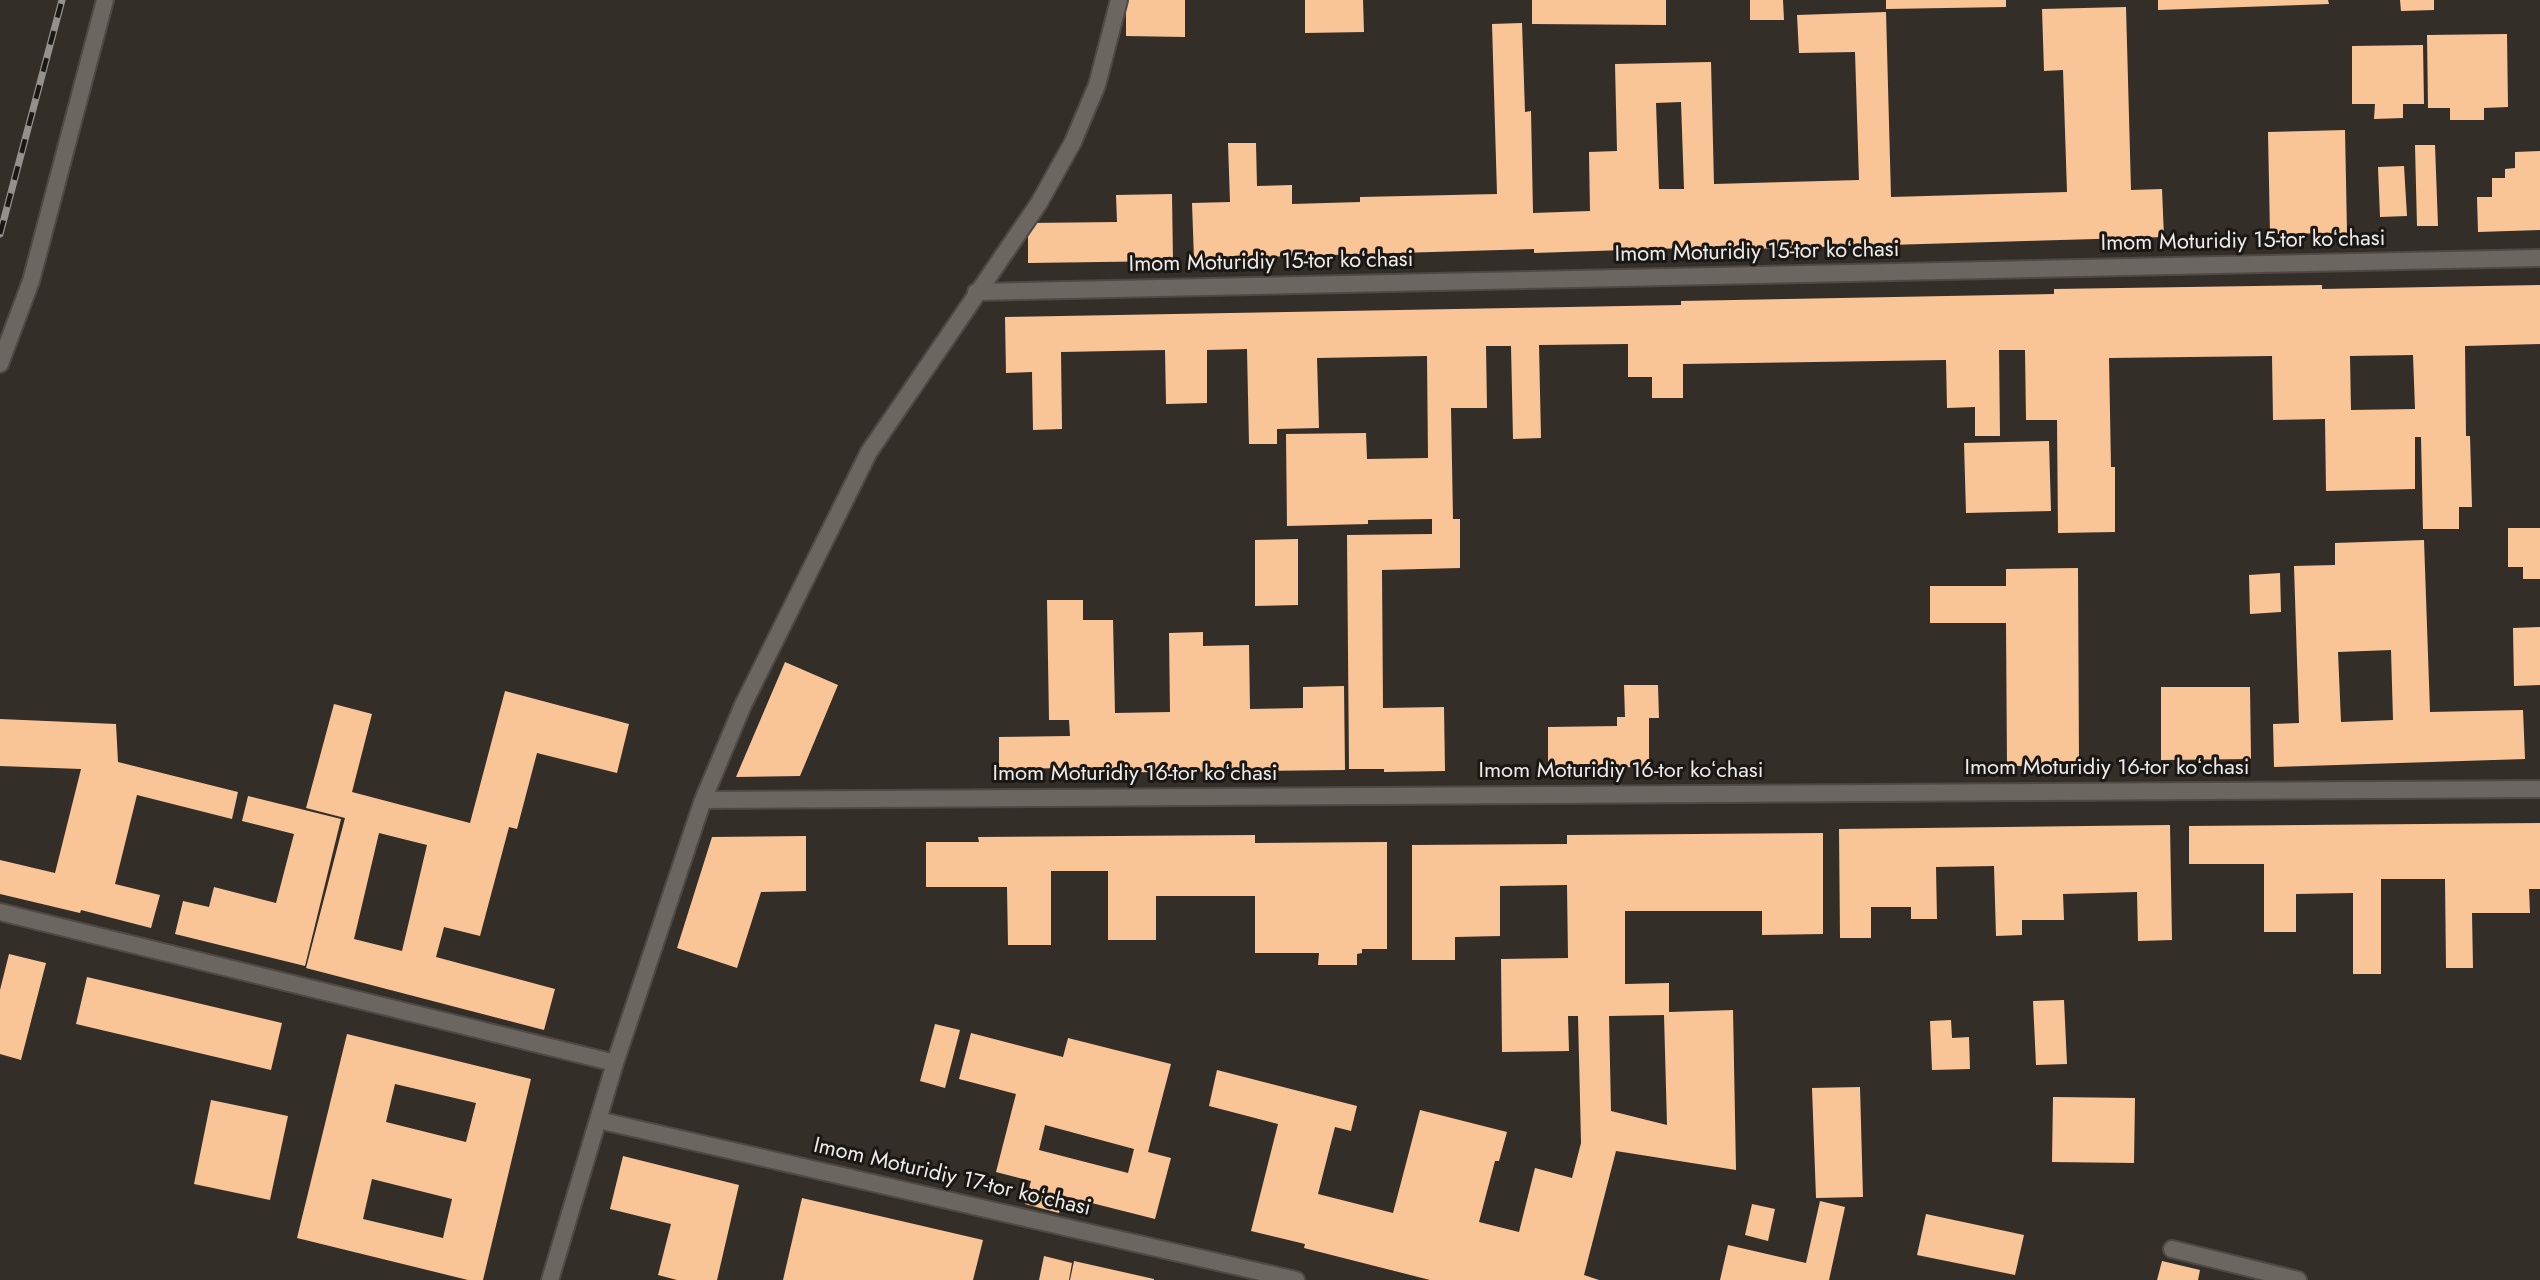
<!DOCTYPE html>
<html>
<head>
<meta charset="utf-8">
<style>
  body { margin:0 }
  canvas { display:block; background:#342e29 }
</style>
</head>
<body>
<canvas width="2540" height="1280"></canvas>
<script>
const c = document.querySelector('canvas').getContext('2d');
c.lineJoin = 'round';
function paint(path, color) { c.fillStyle = color; c.fill(path, 'evenodd'); }
const poly = rows => new Path2D(rows.map(r => 'M' + r).join(''));
function stroke(path, color, width, dash) { c.strokeStyle = color; c.lineWidth = width; c.lineCap = dash ? 'butt' : 'round'; c.setLineDash(dash || []); c.stroke(path); }
function label(font, color, halo, rows, align = 'center') {
  c.font = font + ' Jost,sans-serif'; c.lineWidth = 6; c.setLineDash([]); c.textBaseline = 'middle'; c.strokeStyle = halo; c.fillStyle = color; for (const [text, x, y, turn = 0] of rows) {
    c.save(); c.translate(x, y); c.rotate((+turn || 0) * Math.PI / 180); c.textAlign = isNaN(turn) ? turn : align; if (halo) c.strokeText(text, 0, 0); c.fillText(text, 0, 0); c.restore();
  }
}
const building = poly([
  [1126,0,1185,0,1185,37,1126,36],
  [1305,0,1363,0,1364,32,1305,33],
  [1532,0,1666,0,1666,25,1532,24],
  [1750,0,1783,0,1784,20,1750,20],
  [1886,0,2006,0,2006,7,1886,9],
  [2158,0,2328,0,2329,4,2158,10],
  [2400,0,2434,0,2434,10,2401,11],
  [2126,7,2131,190,2162,189,2164,237,1716,250,1716,247,1534,253,1534,249,1194,259,1192,203,1230,202,1228,143,1256,143,1257,186,1292,185,1292,204,1360,202,1360,197,1497,194,1492,24,1522,23,1525,112,1531,111,1533,213,1590,211,1589,152,1617,151,1615,64,1711,62,1714,184,1859,180,1855,52,1799,53,1797,15,1886,12,1891,197,2067,192,2063,70,2044,71,2042,9],
  [1681,102,1684,189,1659,189,1656,103],
  [2507,34,2508,107,2484,108,2484,120,2450,120,2450,108,2428,108,2427,35],
  [2423,45,2424,104,2403,104,2403,118,2374,119,2375,104,2352,104,2352,46],
  [2345,130,2347,233,2270,234,2268,132],
  [2415,145,2435,145,2438,226,2417,226],
  [2540,151,2540,230,2478,232,2477,197,2492,197,2492,178,2505,178,2505,169,2515,168,2515,152],
  [2404,166,2407,216,2380,217,2378,167],
  [1172,194,1173,261,1028,263,1028,223,1117,222,1116,195],
  [2322,285,2322,289,2540,285,2540,344,2465,346,2466,436,2470,436,2472,507,2459,507,2459,529,2423,529,2421,437,2415,437,2415,489,2326,491,2325,419,2273,420,2272,356,2109,358,2111,467,2115,467,2115,532,2058,533,2057,420,2026,420,2025,350,1999,350,2000,436,1975,436,1975,407,1947,408,1946,360,1683,364,1683,398,1652,398,1652,377,1628,377,1628,344,1539,345,1541,438,1513,439,1511,346,1486,346,1487,408,1451,408,1453,519,1460,519,1460,568,1382,570,1383,708,1444,707,1445,771,1384,772,1384,769,1349,769,1347,535,1432,534,1432,519,1368,520,1368,524,1287,526,1286,434,1366,433,1367,459,1428,458,1427,356,1317,358,1319,428,1277,429,1277,444,1249,444,1247,349,1207,350,1207,403,1166,404,1165,350,1061,352,1062,429,1033,430,1032,372,1006,373,1005,317,1681,305,1681,301,2054,294,2054,289],
  [2413,355,2415,409,2351,410,2350,356],
  [2049,441,2051,511,1966,513,1964,443],
  [2508,528,2540,528,2540,579,2523,579,2523,567,2508,567],
  [1298,539,1298,605,1255,606,1255,540],
  [2424,540,2430,712,2523,710,2525,759,2274,767,2273,724,2299,723,2294,566,2335,565,2335,543],
  [2391,650,2393,720,2341,722,2338,652],
  [2078,568,2079,766,2007,766,2006,623,1930,623,1930,586,2006,586,2006,569],
  [2280,573,2281,612,2250,614,2249,575],
  [1047,600,1083,600,1083,620,1113,620,1115,713,1170,712,1169,633,1203,632,1203,646,1249,645,1250,709,1303,708,1303,687,1344,686,1345,770,1070,773,1070,768,999,769,999,737,1070,736,1069,720,1049,720],
  [2540,627,2540,685,2514,686,2513,628],
  [785,662,838,685,800,776,736,777],
  [1624,685,1658,685,1659,718,1649,718,1649,767,1548,768,1548,727,1617,726,1617,717,1625,717],
  [2161,687,2250,687,2251,759,2161,760],
  [505,691,629,724,617,773,537,753,517,829,509,827,480,936,444,927,436,957,555,989,544,1030,306,968,345,818,306,808,334,704,372,714,352,792,470,823],
  [379,833,427,845,402,951,354,939],
  [0,719,116,724,118,762,238,792,232,819,137,795,115,884,160,895,151,928,81,910,80,913,0,894,0,860,55,873,81,769,0,766],
  [248,796,341,819,305,966,175,934,183,901,209,907,214,887,276,903,294,834,242,821],
  [2540,823,2540,889,2529,889,2530,913,2472,913,2473,968,2446,968,2445,879,2381,879,2381,974,2353,974,2353,893,2296,894,2296,932,2264,932,2264,864,2189,864,2189,826],
  [2170,825,2172,940,2138,941,2137,892,2063,894,2064,920,2022,920,2022,935,1996,936,1994,866,1936,867,1937,919,1911,919,1911,907,1871,907,1871,938,1840,938,1839,829],
  [1823,833,1823,934,1762,935,1762,911,1625,911,1625,984,1669,983,1669,1012,1733,1010,1736,1170,1616,1151,1584,1275,1599,1280,1430,1280,1304,1248,1305,1244,1251,1231,1278,1124,1209,1106,1217,1070,1357,1106,1351,1131,1335,1127,1318,1194,1393,1213,1420,1110,1507,1132,1499,1161,1495,1161,1479,1222,1519,1232,1535,1168,1572,1178,1581,1143,1578,1016,1568,1016,1569,1051,1502,1052,1501,959,1568,958,1567,885,1500,886,1500,936,1455,937,1455,960,1412,960,1412,845,1567,844,1567,835],
  [1664,1015,1667,1125,1611,1111,1609,1016],
  [1255,835,1255,843,1387,842,1387,949,1362,949,1362,953,1357,954,1357,965,1318,965,1319,953,1255,953,1255,896,1156,896,1156,940,1108,940,1108,871,1051,871,1051,945,1008,945,1007,887,926,887,926,842,979,842,978,837],
  [806,836,806,891,761,892,737,968,677,948,712,837],
  [9,954,46,963,21,1060,0,1054,0,990],
  [87,977,282,1023,271,1070,76,1024],
  [2064,1000,2067,1064,2036,1065,2033,1001],
  [1951,1020,1952,1038,1969,1037,1970,1069,1932,1070,1930,1021],
  [935,1024,960,1030,945,1088,920,1081],
  [971,1033,1063,1057,1068,1038,1171,1064,1148,1152,1171,1158,1155,1219,1064,1196,1059,1213,1025,1204,1031,1181,996,1172,1016,1094,959,1079],
  [1045,1125,1134,1149,1128,1173,1039,1150],
  [347,1034,531,1079,483,1280,468,1280,297,1238],
  [395,1084,476,1103,466,1142,386,1122],
  [372,1179,452,1199,443,1238,363,1219],
  [1860,1087,1863,1197,1816,1198,1812,1088],
  [2053,1097,2135,1098,2134,1163,2052,1162],
  [211,1100,288,1116,270,1200,194,1184],
  [623,1156,739,1185,717,1280,677,1280,658,1275,671,1224,610,1209],
  [802,1198,983,1240,973,1280,783,1280],
  [1820,1201,1845,1207,1829,1280,1720,1280,1728,1245,1806,1263],
  [1752,1204,1775,1209,1768,1241,1745,1235],
  [1926,1214,2024,1235,2015,1275,1917,1255],
  [1044,1256,1072,1263,1069,1280,1039,1280],
  [1074,1261,1154,1279,1154,1280,1070,1280],
  [2162,1261,2200,1270,2198,1280,2157,1280]
]);
const service = poly([
  [2172,1249,2298,1280]
]);
const minor = poly([
  [976,292,2540,258],
  [0,364,31,281,105,0],
  [703,800,2540,789],
  [0,912,615,1063],
  [598,1120,1296,1280],
  [550,1280,615,1063,703,800,743,705,869,452,1039,203,1073,142,1097,85,1119,0]
]);
const rail = poly([
  [0,234,62,0]
]);
const streetNames = [
  ["Imom Moturidiy 15-tor koʻchasi",2243,242,-1],
  ["Imom Moturidiy 15-tor koʻchasi",1757,253,-1],
  ["Imom Moturidiy 15-tor koʻchasi",1271,263,-1],
  ["Imom Moturidiy 16-tor koʻchasi",2107,769],
  ["Imom Moturidiy 16-tor koʻchasi",1621,772],
  ["Imom Moturidiy 16-tor koʻchasi",1135,775],
  ["Imom Moturidiy 17-tor koʻchasi",952,1178,13]
];
paint(building, '#fac596');
stroke(service, '#4f4945', 20);
stroke(minor, '#4f4945', 20);
stroke(service, '#6c6660', 16);
stroke(minor, '#6c6660', 16);
stroke(rail, '#94908b', 7);
stroke(rail, '#1a1715', 4.5, [14]);
label('22px', '#efece8', '#1a1715', streetNames);
</script>
</body>
</html>
